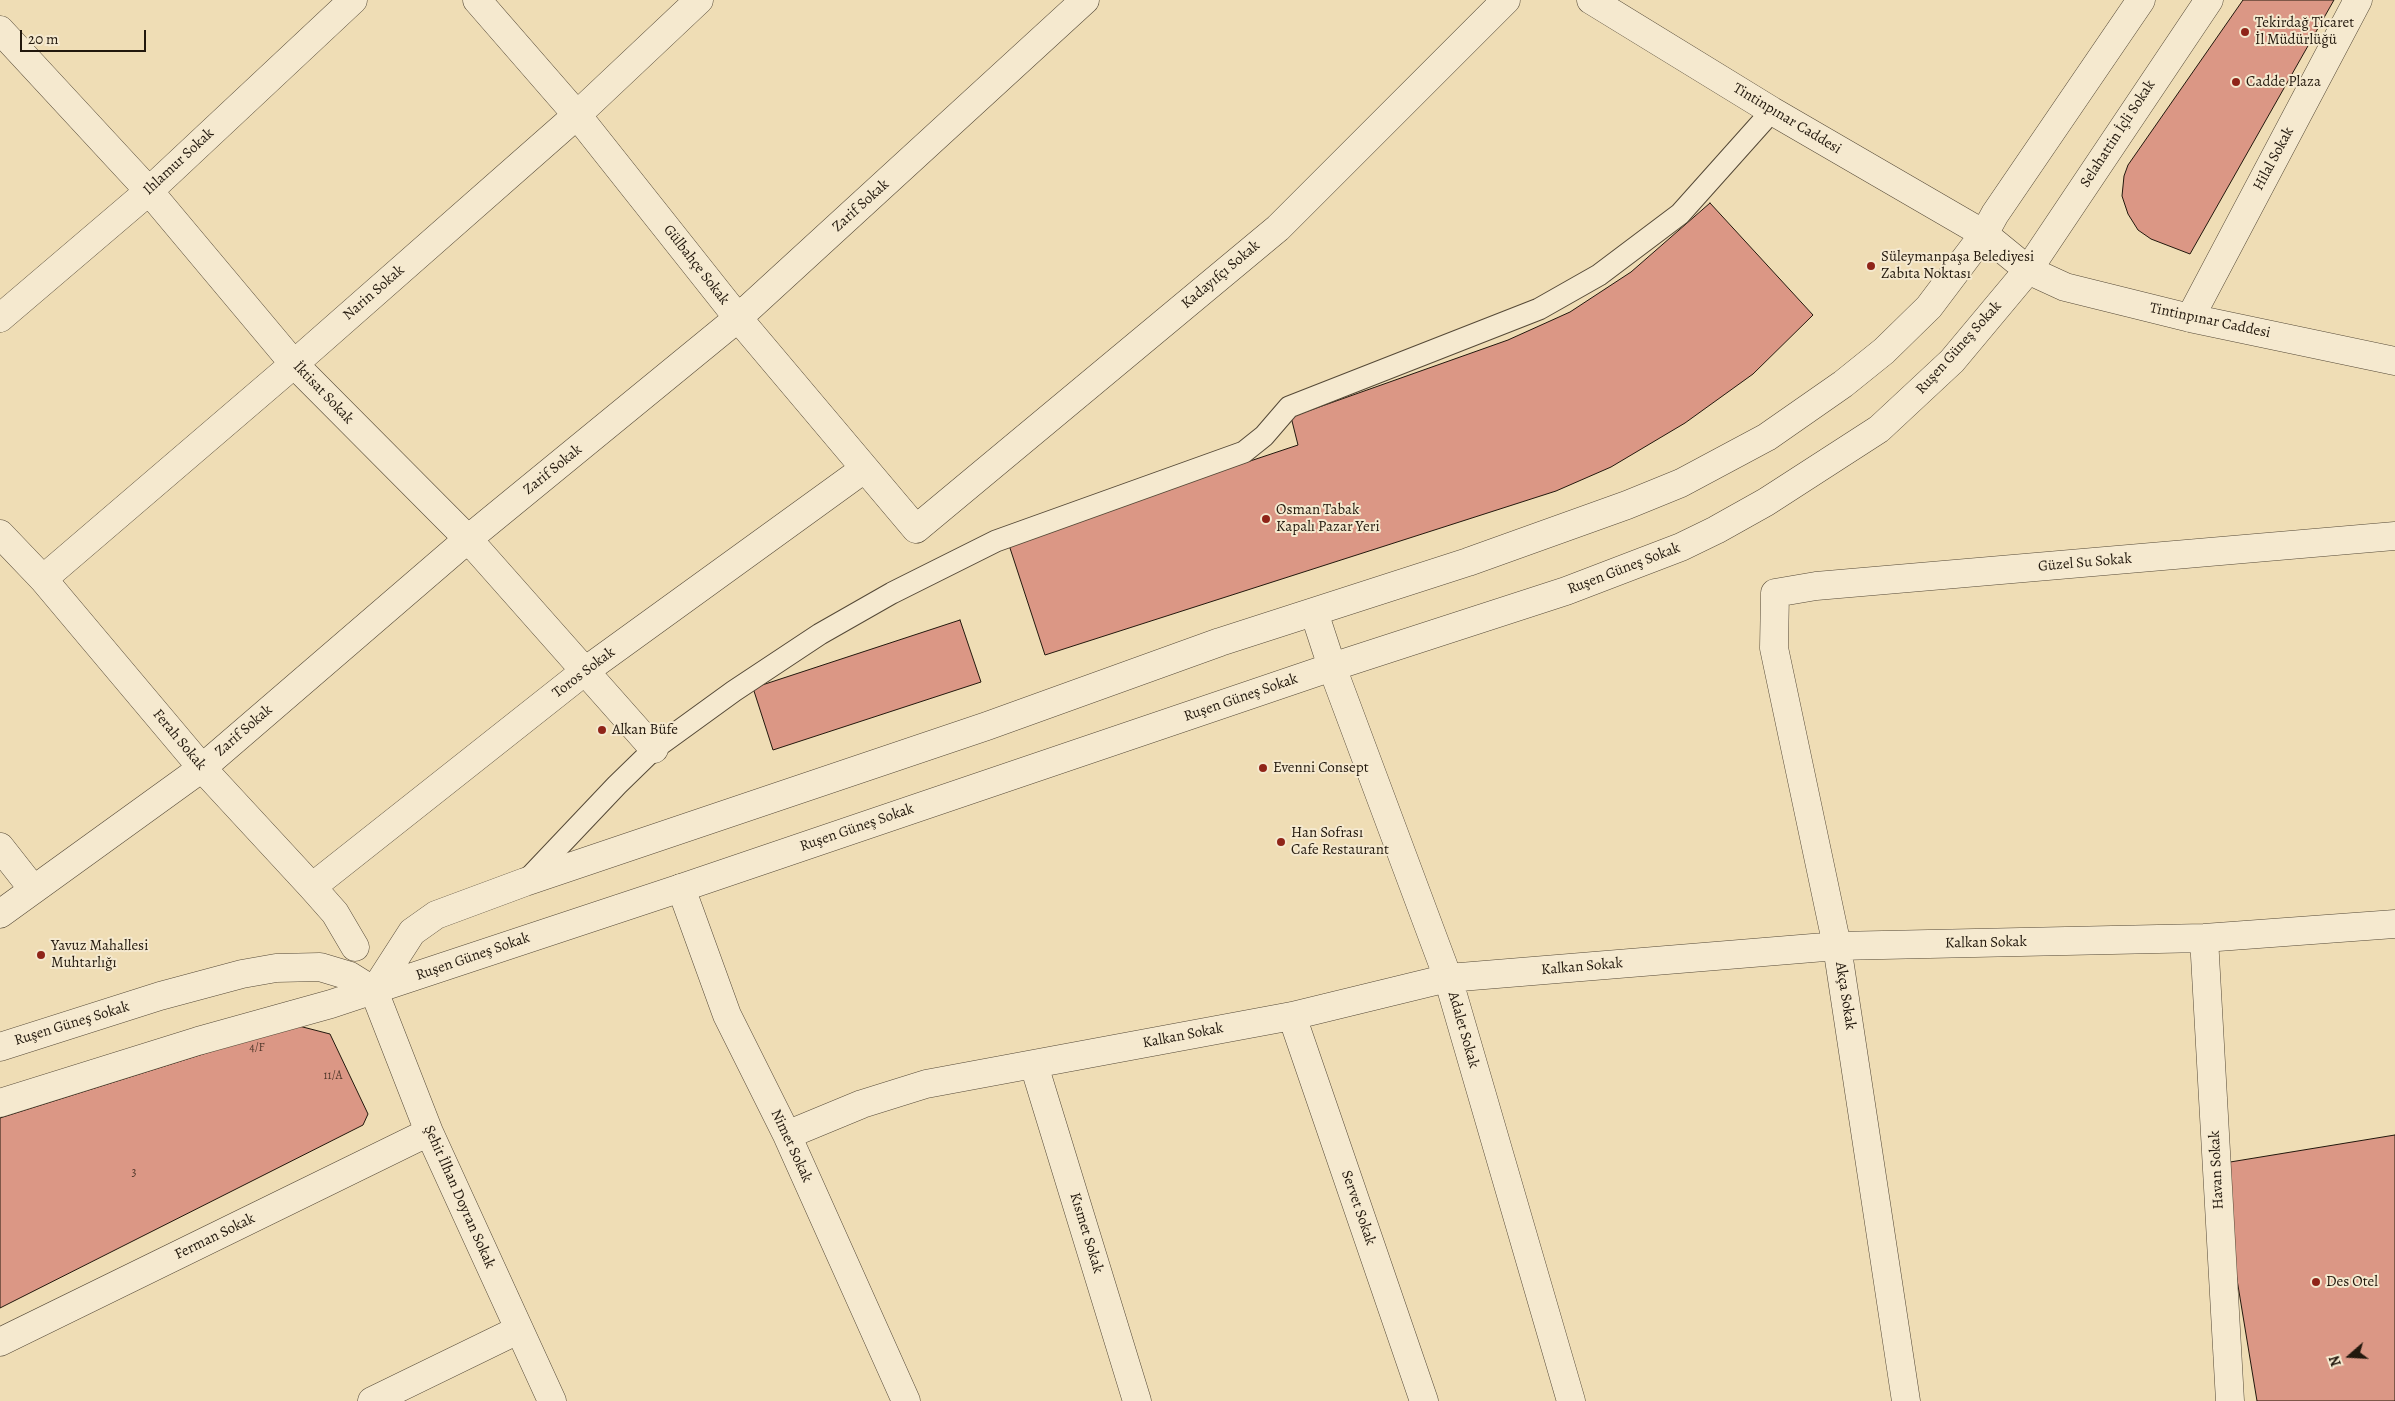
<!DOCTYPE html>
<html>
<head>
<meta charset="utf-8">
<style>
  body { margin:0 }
  #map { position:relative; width:2395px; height:1401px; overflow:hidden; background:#efddb5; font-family:Alegreya,serif }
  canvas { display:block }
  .north { position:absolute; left:2325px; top:1331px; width:50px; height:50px; -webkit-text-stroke:4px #f5e9cf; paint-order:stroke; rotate:251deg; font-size:14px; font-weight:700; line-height:20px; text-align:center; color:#22180d }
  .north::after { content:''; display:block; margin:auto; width:18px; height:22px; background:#22180d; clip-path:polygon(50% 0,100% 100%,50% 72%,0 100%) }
  .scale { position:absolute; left:20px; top:30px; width:126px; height:22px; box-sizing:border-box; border:2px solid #22180d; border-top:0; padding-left:6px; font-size:15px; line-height:18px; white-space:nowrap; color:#22180d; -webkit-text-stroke:4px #f5e9cf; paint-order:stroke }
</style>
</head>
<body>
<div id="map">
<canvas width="2395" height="1401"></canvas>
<div class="north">N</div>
<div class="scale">20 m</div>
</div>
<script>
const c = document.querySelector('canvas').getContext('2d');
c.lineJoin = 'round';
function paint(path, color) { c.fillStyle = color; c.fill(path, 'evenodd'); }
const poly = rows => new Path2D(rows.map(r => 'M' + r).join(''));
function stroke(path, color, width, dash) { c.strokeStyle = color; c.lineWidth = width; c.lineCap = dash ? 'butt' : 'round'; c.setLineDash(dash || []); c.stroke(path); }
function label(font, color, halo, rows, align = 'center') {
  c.font = font + ' Alegreya,serif'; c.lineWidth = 4; c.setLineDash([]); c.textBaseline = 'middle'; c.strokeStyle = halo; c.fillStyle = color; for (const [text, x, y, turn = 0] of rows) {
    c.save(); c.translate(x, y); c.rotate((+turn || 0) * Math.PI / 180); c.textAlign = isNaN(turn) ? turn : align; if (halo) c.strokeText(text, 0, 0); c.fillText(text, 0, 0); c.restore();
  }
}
const building = poly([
  [2243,0,2334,0,2190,254,2151,239,2138,230,2128,214,2122,196,2124,176,2128,165,2243,0],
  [1710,203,1813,315,1753,374,1685,423,1611,467,1556,491,1045,655,1008,542,1298,445,1291,417,1508,340,1570,312,1631,272,1710,203],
  [960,620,981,682,773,750,753,688,960,620],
  [295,1025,330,1034,368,1114,363,1125,0,1308,0,1118,295,1025],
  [2395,1135,2395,1401,2257,1401,2218,1164,2395,1135]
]);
const service = poly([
  [526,881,617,785,654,749,734,691,820,634,892,593,996,541,1244,452,1264,436,1289,407,1539,309,1599,275,1680,214,1772,111]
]);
const minor = poly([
  [477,0,577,115,738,318,916,529,1278,228,1506,0],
  [0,30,149,191,294,364,468,539,654,749],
  [2028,270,2065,287,2190,318,2395,361],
  [0,318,149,191,353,0],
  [2190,318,2358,0],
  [0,534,43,579,202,768,312,887,335,913,355,947],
  [43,579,294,364,577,115,699,0],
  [1332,667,1448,978,1571,1401],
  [0,847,33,889],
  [312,887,585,671,864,469],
  [681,888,727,1015,787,1135,906,1401],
  [0,914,202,768,468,539,738,318,1085,0],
  [2204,938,2230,1401],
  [374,991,429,1132,552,1401],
  [1292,1016,1424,1401],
  [1034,1065,1137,1401],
  [787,1135,862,1104,926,1084,1292,1016,1448,978,1837,946,2204,938,2395,924],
  [0,1342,429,1132],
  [372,1401,518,1330],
  [1906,1401,1837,946,1774,648,1775,593,1816,586,2395,536]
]);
const tertiary = poly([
  [1591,0,1772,111,1984,234,2028,270],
  [1314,612,1332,667],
  [0,1047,160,996,242,974,276,968,320,967,350,976,374,991,412,932,436,915,525,882,987,726,1220,642,1468,562,1627,505,1681,483,1767,437,1843,384,1884,351,1929,307,1984,234,1995,214,2141,0],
  [0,1103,198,1041,331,1004,681,888,1332,667,1566,591,1681,547,1716,530,1766,502,1879,429,1952,361,2028,270,2209,0]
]);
const markers = [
  [2245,32,5,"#8f2418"],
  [2236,82,5,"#8f2418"],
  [1871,266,5,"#8f2418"],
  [1266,519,5,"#8f2418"],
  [602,730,5,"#8f2418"],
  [1263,768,5,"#8f2418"],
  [1281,842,5,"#8f2418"],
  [41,955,5,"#8f2418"],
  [2316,1282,5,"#8f2418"]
];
const numberNames = [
  ["4/F",257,1048],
  ["11/A",333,1076],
  ["3",134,1173]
];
const poiNames = [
  ["Tekirdağ Ticaret",2255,23],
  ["İl Müdürlüğü",2255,40],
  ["Cadde Plaza",2246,82],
  ["Süleymanpaşa Belediyesi",1881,257],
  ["Zabıta Noktası",1881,274],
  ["Osman Tabak",1276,510],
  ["Kapalı Pazar Yeri",1276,527],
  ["Alkan Büfe",612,730],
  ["Evenni Consept",1273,768],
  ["Han Sofrası",1291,833],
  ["Cafe Restaurant",1291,850],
  ["Yavuz Mahallesi",51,946],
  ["Muhtarlığı",51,963],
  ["Des Otel",2326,1282]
];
const streetNames = [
  ["Tintinpınar Caddesi",1787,119,31],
  ["Selahattin İçli Sokak",2118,134,-57],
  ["Hilal Sokak",2274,159,-62],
  ["Ihlamur Sokak",179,162,-43],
  ["Zarif Sokak",861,206,-42],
  ["Gülbahçe Sokak",696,265,52],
  ["Kadayıfçı Sokak",1221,275,-40],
  ["Narin Sokak",374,293,-41],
  ["Tintinpınar Caddesi",2210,321,12],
  ["Ruşen Güneş Sokak",1959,348,-48],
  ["İktisat Sokak",323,393,46],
  ["Zarif Sokak",553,470,-39],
  ["Güzel Su Sokak",2085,563,-5],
  ["Ruşen Güneş Sokak",1624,569,-21],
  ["Toros Sokak",584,673,-37],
  ["Ruşen Güneş Sokak",1241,698,-19],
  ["Zarif Sokak",244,731,-41],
  ["Ferah Sokak",179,740,50],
  ["Ruşen Güneş Sokak",857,828,-19],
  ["Kalkan Sokak",1986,943,-1],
  ["Ruşen Güneş Sokak",473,957,-19],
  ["Kalkan Sokak",1582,967,-5],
  ["Akça Sokak",1845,996,81],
  ["Ruşen Güneş Sokak",72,1024,-17],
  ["Adalet Sokak",1463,1030,74],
  ["Kalkan Sokak",1183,1036,-11],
  ["Nimet Sokak",791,1146,65],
  ["Havan Sokak",2217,1170,-93],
  ["Şehit İlhan Doyran Sokak",459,1197,66],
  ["Servet Sokak",1358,1208,71],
  ["Kısmet Sokak",1086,1233,73],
  ["Ferman Sokak",215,1237,-26]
];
paint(building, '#db9785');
stroke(building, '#22180d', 1);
stroke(service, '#554937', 23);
stroke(minor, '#554937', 29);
stroke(tertiary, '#554937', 29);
stroke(service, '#f5e9cf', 21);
stroke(minor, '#f5e9cf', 28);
stroke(tertiary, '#f5e9cf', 28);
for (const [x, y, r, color] of markers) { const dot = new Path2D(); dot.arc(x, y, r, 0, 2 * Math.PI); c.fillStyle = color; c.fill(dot); stroke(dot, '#f5e9cf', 2); }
label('12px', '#50382b', null, numberNames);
label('15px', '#22180d', '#f5e9cf', poiNames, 'left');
label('15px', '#22180d', '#f5e9cf', streetNames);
</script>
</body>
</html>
